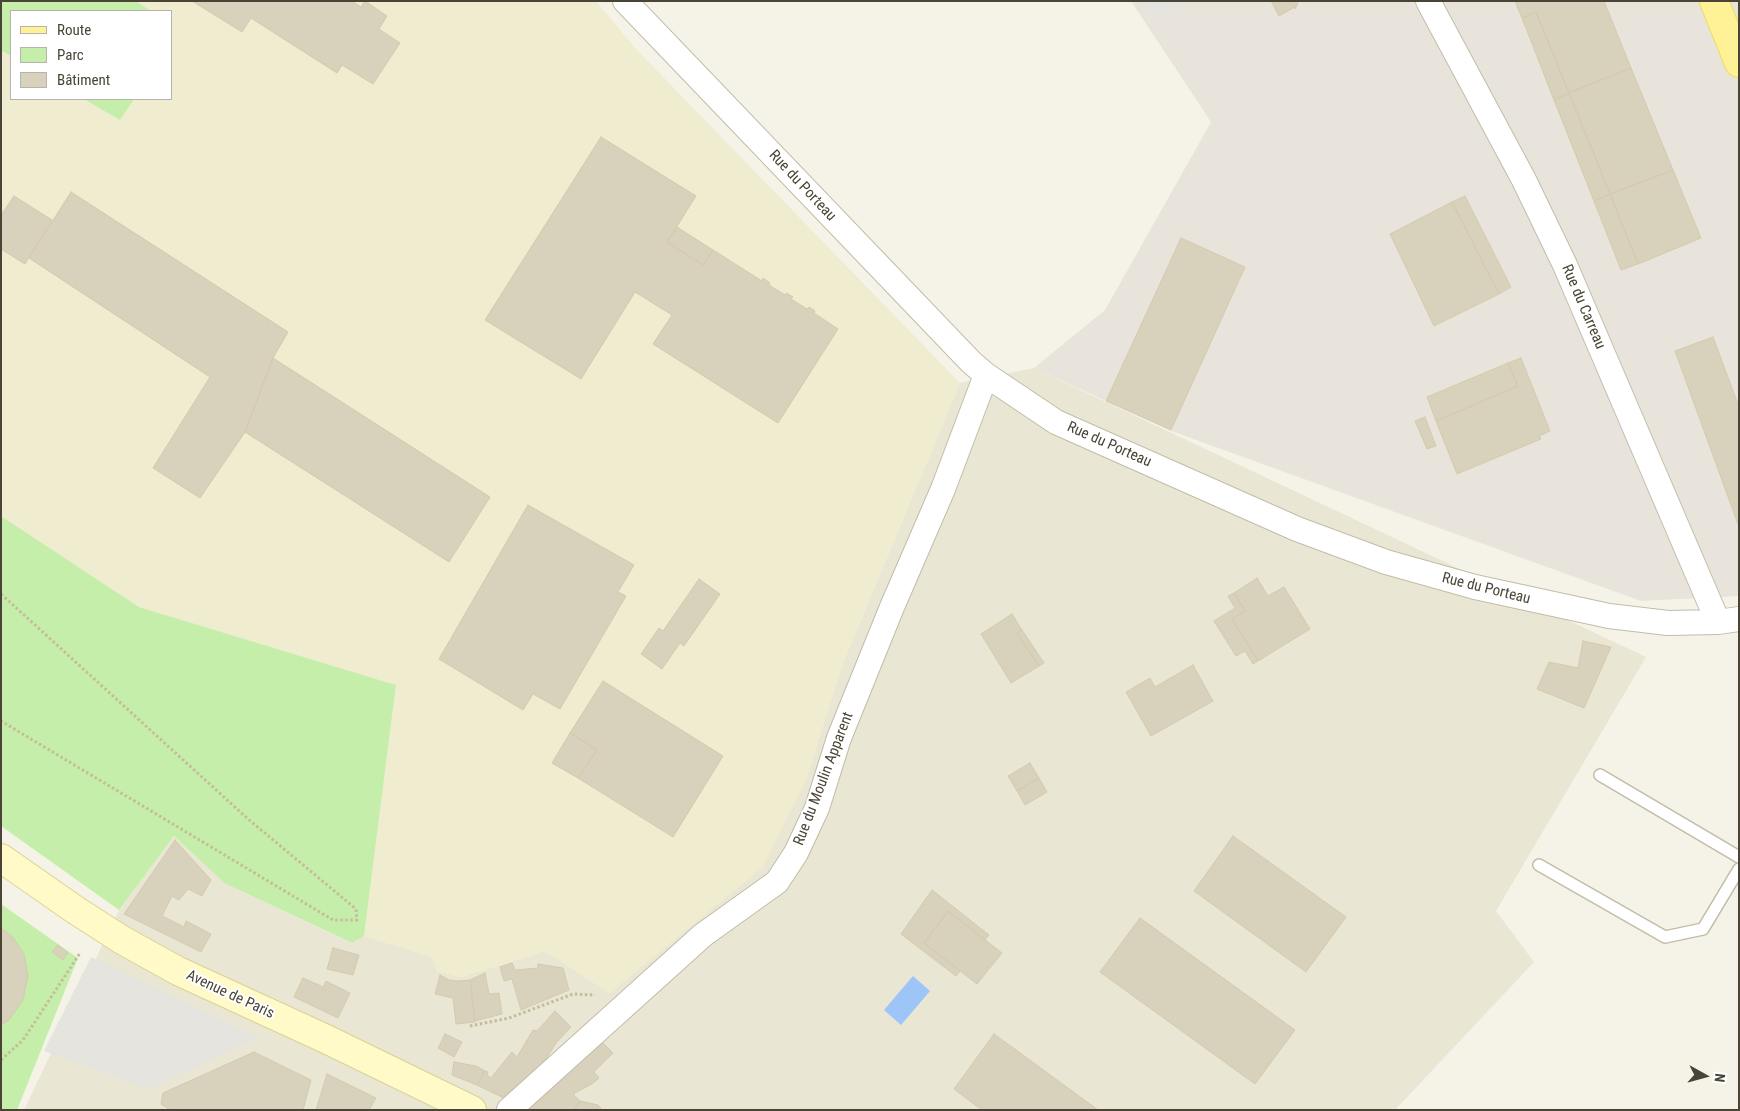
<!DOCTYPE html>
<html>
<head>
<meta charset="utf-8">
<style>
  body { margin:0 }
  #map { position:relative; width:1740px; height:1111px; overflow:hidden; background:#f5f3e7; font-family:"Roboto Condensed",sans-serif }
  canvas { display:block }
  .frame { position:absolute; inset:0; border:2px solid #494435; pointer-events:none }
  .legend { position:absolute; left:10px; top:10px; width:162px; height:90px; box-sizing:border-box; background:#fff; border:1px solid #b6b4ae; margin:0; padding:6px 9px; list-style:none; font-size:15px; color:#494435 }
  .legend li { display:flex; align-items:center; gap:10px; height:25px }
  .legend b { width:25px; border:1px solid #b6b4ae }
  .north { position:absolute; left:1680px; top:1051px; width:50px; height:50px; -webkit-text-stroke:4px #fff; paint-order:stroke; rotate:97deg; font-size:14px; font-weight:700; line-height:20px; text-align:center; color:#494435 }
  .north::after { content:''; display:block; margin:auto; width:18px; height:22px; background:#494435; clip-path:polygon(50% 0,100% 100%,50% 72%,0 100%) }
</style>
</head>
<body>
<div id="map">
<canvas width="1740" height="1111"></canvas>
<div class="frame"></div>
<ul class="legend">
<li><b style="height:6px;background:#fff196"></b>Route</li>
<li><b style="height:14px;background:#c6eeab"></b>Parc</li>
<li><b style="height:14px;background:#d8d1bb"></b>Bâtiment</li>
</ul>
<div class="north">N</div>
</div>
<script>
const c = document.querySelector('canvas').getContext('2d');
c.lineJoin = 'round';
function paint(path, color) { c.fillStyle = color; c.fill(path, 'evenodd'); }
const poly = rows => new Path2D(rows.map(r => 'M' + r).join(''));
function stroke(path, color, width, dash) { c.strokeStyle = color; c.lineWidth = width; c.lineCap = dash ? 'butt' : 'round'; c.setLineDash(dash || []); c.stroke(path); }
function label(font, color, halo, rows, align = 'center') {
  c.font = font + ' "Roboto Condensed",sans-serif'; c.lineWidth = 4; c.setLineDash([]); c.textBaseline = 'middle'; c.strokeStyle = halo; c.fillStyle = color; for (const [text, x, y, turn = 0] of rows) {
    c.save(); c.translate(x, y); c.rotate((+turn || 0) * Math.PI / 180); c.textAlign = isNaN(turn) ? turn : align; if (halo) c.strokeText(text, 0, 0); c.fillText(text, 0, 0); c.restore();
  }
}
const residential = poly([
  [1034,368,1646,657,1496,911,1534,962,1395,1110,24,1110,119,910,174,836,224,883,351,943,364,936,433,957,437,971,461,977,545,951,610,993,805,782,842,665,960,383]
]);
const industrial = poly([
  [1131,1,1739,1,1739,596,1641,601,1174,432,1034,368,1105,310,1211,122]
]);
const education = poly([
  [1,1,596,1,636,49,960,383,842,665,805,782,763,867,610,993,545,951,461,977,437,971,432,957,364,936,396,685,139,607,1,516],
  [11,11,171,11,171,99,11,99]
]);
const green = poly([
  [1,1,135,1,151,11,11,11,11,56,1,50],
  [84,99,134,99,120,120],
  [1,516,139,607,396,685,364,936,352,943,224,883,174,836,119,910,1,826],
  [1,904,78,958,17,1110,1,1110]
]);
const parking = poly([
  [1140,1,1184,1,1152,19],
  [91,957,258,1038,149,1089,44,1051]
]);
const water = poly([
  [913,976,930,991,901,1025,884,1010]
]);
const building = poly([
  [192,1,352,1,361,7,365,1,387,16,379,29,400,43,373,84,342,65,337,73,251,18,242,32,192,1],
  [1271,1,1296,1,1298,3,1295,9,1295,7,1279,16,1271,1],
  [1515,1,1604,1,1631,68,1569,93,1536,12,1522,18,1515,1],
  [1536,12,1569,93,1554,100,1522,18,1536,12],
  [1631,68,1673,170,1610,194,1569,93,1631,68],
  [1569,93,1610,194,1594,201,1554,100,1569,93],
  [601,137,696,196,667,242,703,265,713,250,762,281,763,278,770,283,769,285,785,295,786,293,793,297,791,299,807,309,809,307,815,311,814,313,838,329,778,423,653,344,672,315,635,292,581,379,485,320,601,137],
  [1673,170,1701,238,1638,264,1610,194,1673,170],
  [71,192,288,332,273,358,245,432,200,498,153,468,210,377,29,258,71,192],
  [1610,194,1638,264,1621,270,1594,201,1610,194],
  [14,196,52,220,25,264,1,249,1,215,14,196],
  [1465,196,1511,287,1499,294,1452,202,1465,196],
  [1452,202,1499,294,1434,326,1390,234,1452,202],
  [677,227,713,250,703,265,667,242,677,227],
  [1181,238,1245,267,1171,430,1106,401,1181,238],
  [1713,337,1739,407,1739,527,1675,351,1713,337],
  [273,358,490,497,449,562,245,432,273,358],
  [1521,358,1550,431,1539,436,1541,439,1457,474,1436,421,1518,386,1508,363,1521,358],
  [1508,363,1518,386,1436,421,1427,397,1508,363],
  [1425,417,1436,446,1427,449,1415,421,1425,417],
  [528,505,634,565,618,592,626,596,560,709,533,694,523,710,439,659,528,505],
  [1257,578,1268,596,1284,587,1310,629,1258,661,1232,619,1245,611,1234,593,1257,578],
  [699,579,720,594,684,646,680,643,662,669,641,654,659,628,663,631,699,579],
  [1234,593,1245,611,1232,619,1258,661,1253,664,1245,651,1236,656,1214,621,1235,608,1228,596,1234,593],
  [1012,614,1022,630,1017,633,1039,666,1011,683,981,634,1012,614],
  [1022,630,1044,663,1039,666,1017,633,1022,630],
  [1583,641,1611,647,1584,708,1537,689,1549,662,1578,668,1583,641],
  [1193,665,1213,701,1151,736,1126,692,1150,678,1155,687,1193,665],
  [603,681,723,756,673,837,578,778,597,750,570,733,603,681],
  [570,733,597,750,578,778,552,763,570,733],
  [1030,763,1039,778,1017,791,1008,776,1030,763],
  [1039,778,1047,792,1025,805,1017,791,1039,778],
  [1233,836,1346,917,1306,972,1194,891,1233,836],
  [175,840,211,880,202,896,188,889,179,900,172,896,162,916,184,927,186,921,211,934,201,952,124,914,175,840],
  [932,890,989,935,985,940,948,911,924,943,960,971,956,976,901,934,932,890],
  [948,911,1002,953,977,984,924,943,948,911],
  [1140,918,1295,1030,1255,1084,1100,972,1140,918],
  [1,928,12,936,24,954,28,976,23,1000,9,1020,1,1025,1,928],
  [58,945,68,953,63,960,52,952,58,945],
  [333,948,359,955,353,975,327,969,333,948],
  [512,963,515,970,538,968,538,964,563,968,569,990,521,1010,512,979,504,981,500,967,512,963],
  [485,973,489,994,499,993,502,1014,475,1021,470,980,485,973],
  [440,975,449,980,457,981,470,980,475,1022,456,1024,453,998,435,994,440,975],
  [303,978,323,987,326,981,350,993,338,1018,294,997,303,978],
  [555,1011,571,1027,556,1043,539,1070,508,1100,477,1085,485,1071,488,1072,487,1075,491,1078,512,1052,517,1057,533,1030,537,1031,555,1011],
  [445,1034,462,1042,454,1057,438,1048,445,1034],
  [994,1034,1001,1039,1098,1110,982,1110,954,1089,994,1034],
  [598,1038,613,1053,594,1072,599,1078,592,1084,573,1094,580,1101,574,1110,528,1110,523,1107,598,1038],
  [254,1052,311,1080,303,1110,170,1110,161,1104,163,1093,254,1052],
  [454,1062,476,1066,485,1071,477,1085,452,1075,454,1062],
  [327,1074,376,1098,369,1110,316,1110,327,1074],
  [580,1101,598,1105,602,1110,574,1110,580,1101]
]);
const path = poly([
  [1,594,248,819,356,909,357,920,333,920,1,721],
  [470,1026,509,1018,573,994,595,995],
  [1,1060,23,1040,80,953]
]);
const lane = poly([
  [1600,775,1739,857],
  [1539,865,1665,937,1703,929,1739,869]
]);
const street = poly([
  [625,1,971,362,986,375,1056,422,1297,529,1386,562,1475,587,1609,616,1668,623,1718,622,1739,619],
  [1428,1,1524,180,1565,265,1718,622],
  [509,1110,703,935,777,882,796,853,817,808,839,738,892,607,943,489,986,375]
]);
const secondary = poly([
  [1,858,74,909,122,940,178,971,326,1039,472,1110]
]);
const primary = poly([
  [1714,1,1739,63]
]);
const streetNames = [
  ["Rue du Porteau",802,186,47],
  ["Rue du Carreau",1583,307,67],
  ["Rue du Porteau",1109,445,24],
  ["Rue du Porteau",1486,589,14],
  ["Rue du Moulin Apparent",824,779,-69],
  ["Avenue de Paris",230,995,25]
];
paint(residential, '#eae6d4');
paint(industrial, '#e8e4dc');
paint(education, '#f0eccf');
paint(green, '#c6eeab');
paint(parking, '#e6e4df');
paint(water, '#9dc5f8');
paint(building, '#d8d1bb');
stroke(building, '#d4cbad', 1);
stroke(lane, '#c2bda8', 14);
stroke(street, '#c2bda8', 26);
stroke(secondary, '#dad292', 30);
stroke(primary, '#f1da59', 30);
stroke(path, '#c5bc98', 3, [2.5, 2.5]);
stroke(lane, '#fff', 11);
stroke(street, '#fff', 24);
stroke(secondary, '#fffac7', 28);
stroke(primary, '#fff196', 28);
label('15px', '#494435', '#fff', streetNames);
</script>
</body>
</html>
